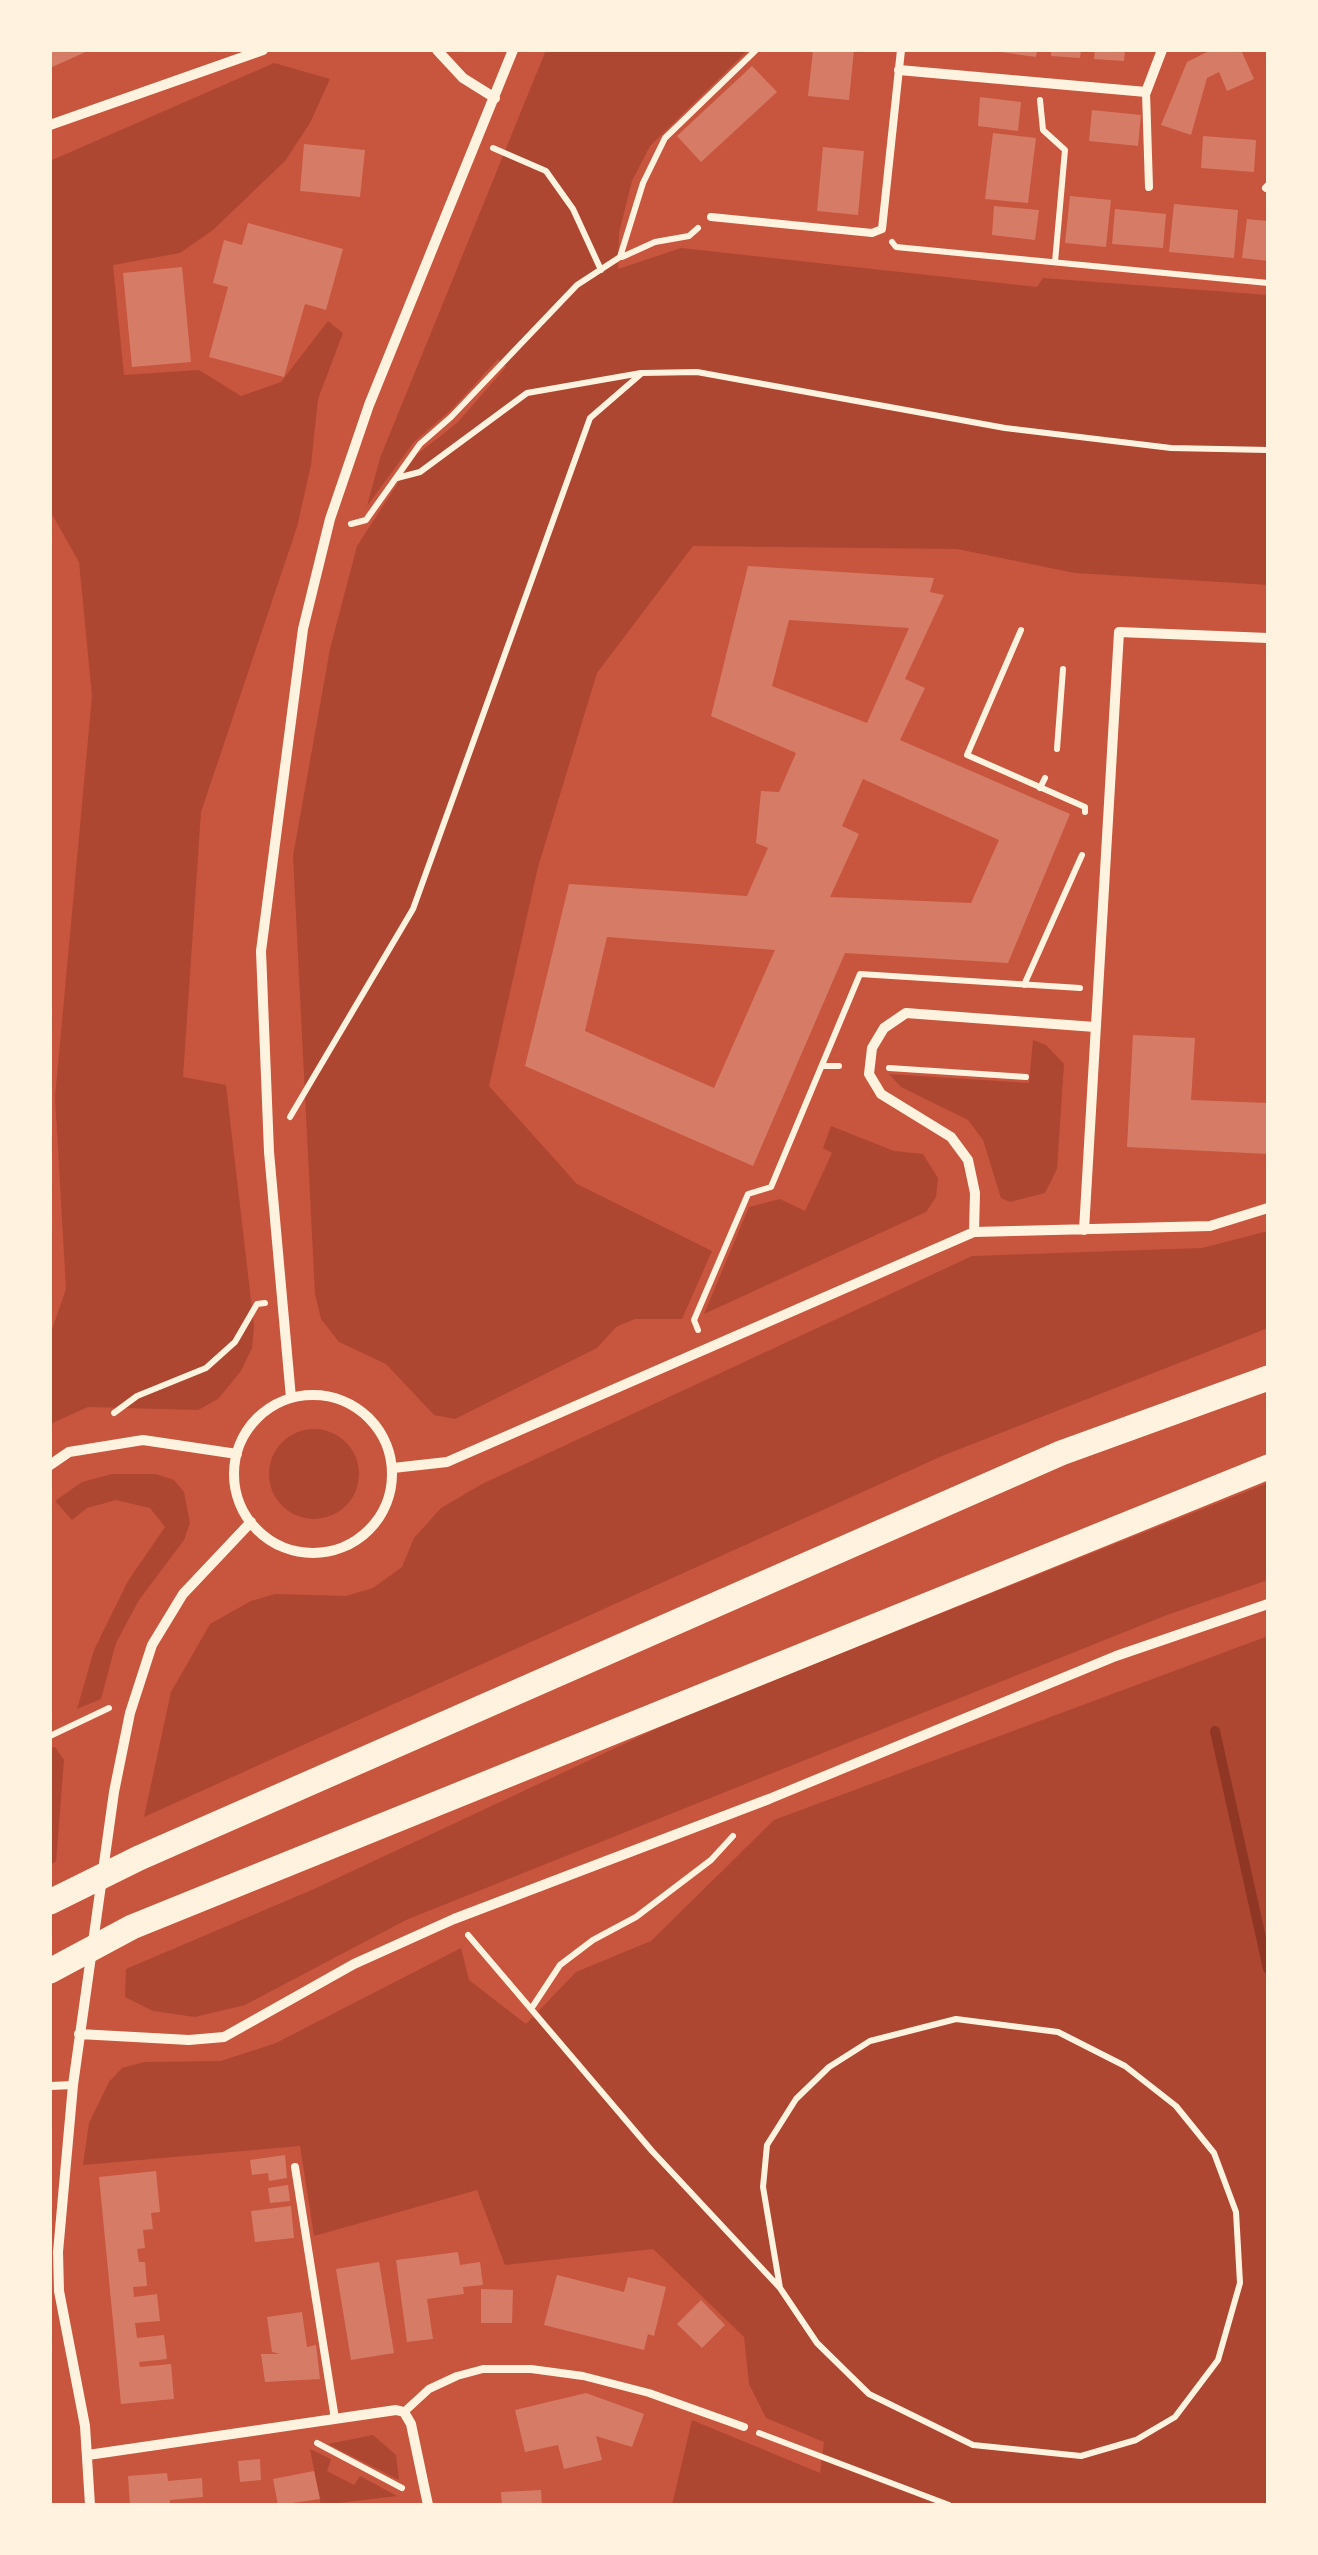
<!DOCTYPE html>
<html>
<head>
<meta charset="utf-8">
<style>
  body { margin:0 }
  #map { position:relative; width:1318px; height:2555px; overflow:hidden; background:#c8553d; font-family:"Space Grotesk",sans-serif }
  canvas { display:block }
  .frame { position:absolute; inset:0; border:52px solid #fff3e0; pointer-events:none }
</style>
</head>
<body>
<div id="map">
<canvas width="1318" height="2555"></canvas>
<div class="frame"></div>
</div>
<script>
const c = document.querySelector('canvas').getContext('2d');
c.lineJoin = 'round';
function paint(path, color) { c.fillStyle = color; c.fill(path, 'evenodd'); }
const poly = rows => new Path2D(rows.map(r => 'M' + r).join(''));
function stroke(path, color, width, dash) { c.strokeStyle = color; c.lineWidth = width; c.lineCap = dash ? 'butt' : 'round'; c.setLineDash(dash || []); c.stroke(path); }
const green = poly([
  [546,50,748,50,650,146,632,181,619,233,618,269,681,248,1037,287,1043,278,1268,295,1268,585,1075,573,957,549,693,546,597,673,538,867,489,1086,577,1184,712,1251,682,1319,635,1319,616,1327,597,1348,455,1419,434,1415,386,1364,339,1342,321,1319,315,1294,293,856,330,649,357,546,416,455,457,423,506,367,498,359,453,408,414,442,367,506,380,458],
  [274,63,330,79,310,123,285,161,213,230,180,253,113,265,124,375,199,370,241,396,281,382,328,321,343,333,318,399,311,465,297,527,201,812,183,1077,226,1085,254,1326,252,1348,241,1371,218,1399,198,1410,88,1407,50,1424,50,1335,66,1289,55,1097,92,696,79,562,50,511,50,161],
  [1033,1040,1046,1045,1064,1064,1057,1169,1045,1193,1010,1202,1001,1198,983,1140,968,1120,901,1087,889,1074,1029,1083],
  [831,1126,894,1151,923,1154,938,1178,936,1197,926,1212,704,1314,749,1207,780,1199,805,1211,832,1153,823,1148],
  [1268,1231,1268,1328,942,1456,144,1817,171,1692,210,1624,251,1601,275,1594,346,1596,373,1588,402,1567,414,1538,441,1508,482,1484,972,1256,1202,1248],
  '269 1474a45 45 0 1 1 90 0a45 45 0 1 1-90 0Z',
  [112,1474,156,1474,174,1480,184,1492,190,1523,184,1540,139,1600,116,1643,101,1699,77,1709,94,1650,128,1581,165,1527,150,1508,116,1500,87,1508,72,1520,55,1501,82,1482],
  [1268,1483,1268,1580,1167,1615,406,1920,245,2005,195,2017,153,2011,125,1997,126,1969,314,1889,686,1715],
  [1268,1636,1268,2505,672,2505,692,2420,820,2473,824,2442,766,2418,749,2384,744,2337,653,2249,505,2265,477,2190,314,2236,300,2146,83,2165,89,2123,109,2082,122,2068,144,2062,221,2061,276,2043,461,1948,469,1980,526,2024,576,1972,651,1941,774,1820],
  [55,1747,64,1760,56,1862,50,1864,50,1748],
  [373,2435,396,2455,399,2480,328,2444],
  [310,2449,331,2459,327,2471,354,2485,360,2476,397,2496,321,2505]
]);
const stream = poly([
  [1215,1731,1268,1969]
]);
const building = poly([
  [50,50,90,50,50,68],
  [813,50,854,50,849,100,808,96],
  [986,50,1037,50,1036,57],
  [1051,50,1081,50,1080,58,1051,56],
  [1095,50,1125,50,1124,61,1094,59],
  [1211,50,1241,50,1254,79,1227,91,1219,72,1207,78,1191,135,1161,125,1187,62],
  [752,66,777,92,701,162,677,136],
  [980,97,1021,102,1018,131,978,126],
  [1092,110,1141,115,1138,146,1089,141],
  [993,133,1036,138,1028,203,985,199],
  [1203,136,1256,140,1254,172,1201,168],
  [304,144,365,150,360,197,300,191],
  [823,147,864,151,858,215,817,211],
  [1070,196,1111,200,1106,247,1065,243],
  [1174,204,1238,210,1234,258,1169,252],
  [994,206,1039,210,1035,240,992,235],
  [1115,209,1166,214,1163,248,1112,244],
  [1247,219,1268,221,1268,261,1242,258],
  [248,223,343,249,326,310,305,304,284,377,209,357,228,287,213,283,224,240,242,245],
  [182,267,191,362,132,367,123,273],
  [748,566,934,578,930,592,944,595,905,679,925,688,900,740,1070,814,1008,963,845,953,753,1166,525,1066,569,884,747,896,768,848,756,843,761,791,779,792,796,753,711,716],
  [789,620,909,628,867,723,772,686],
  [863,779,999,840,971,903,830,897,859,834,842,826],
  [607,937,775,950,714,1088,585,1031],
  [1133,1035,1195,1038,1191,1100,1268,1103,1268,1154,1127,1147],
  [285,2155,287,2178,269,2181,268,2173,252,2175,250,2160],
  [156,2171,160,2212,151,2213,153,2229,143,2230,145,2248,137,2249,139,2262,145,2262,147,2286,133,2287,134,2297,157,2294,160,2321,135,2323,137,2338,164,2335,167,2359,139,2362,140,2367,171,2364,174,2399,121,2404,99,2177],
  [288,2185,290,2201,270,2203,268,2188],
  [291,2206,294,2238,255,2242,251,2211],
  [458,2252,460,2265,480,2262,483,2285,463,2287,464,2294,427,2299,433,2339,407,2342,396,2260],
  [379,2262,394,2353,351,2360,336,2269],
  [557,2275,624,2292,628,2277,666,2287,654,2336,648,2334,644,2350,544,2325],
  [481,2289,513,2290,512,2323,481,2323],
  [701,2300,725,2325,702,2348,677,2324],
  [302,2312,307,2347,316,2345,320,2379,265,2382,261,2354,280,2354,272,2352,267,2317],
  [586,2393,644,2414,632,2447,596,2436,602,2460,564,2469,558,2445,525,2452,515,2410],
  [260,2459,261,2480,240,2482,238,2461],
  [314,2471,320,2499,278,2505,273,2479],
  [167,2473,168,2481,202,2478,203,2497,170,2500,170,2505,130,2505,128,2476],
  [541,2490,542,2505,502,2505,501,2492]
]);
const path = poly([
  [1040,100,1043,130,1065,150,1055,262],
  [493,148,546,171,573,209,601,270],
  [892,242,896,247,1268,283],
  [622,257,655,242,689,236,698,228],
  [397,478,420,472,527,393,641,373],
  [351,524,366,520,420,444,451,417,577,285,620,257,643,183,665,138,756,50],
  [1021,630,967,755,1085,807,1085,812],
  [1057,749,1063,669],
  [1040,788,1045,778],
  [1024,985,1082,855],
  [822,1066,839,1066],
  [889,1068,1026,1077],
  [290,1117,413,909,590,418,642,373,697,372,1005,428,1171,448,1268,450],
  [698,1330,694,1320,748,1194,771,1187,860,974,1080,988],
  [114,1413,137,1396,206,1368,235,1342,257,1304,265,1303],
  [50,1736,109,1708],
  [468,1935,652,2151,780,2288,817,2343,869,2394,973,2445,1081,2456,1136,2440,1175,2417,1218,2360,1240,2283,1236,2212,1214,2153,1176,2106,1125,2066,1058,2032,956,2019,870,2041,829,2067,796,2099,767,2145,763,2187,780,2288],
  [531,2009,560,1965,593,1940,636,1917,711,1860,733,1836],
  [759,2433,949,2505],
  [317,2443,402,2488]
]);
const service = poly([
  [1146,92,1149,187],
  [1266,188,1268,186],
  [711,217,872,233,882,229,901,50],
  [50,2086,73,2085],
  [295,2167,335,2419],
  [404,2412,429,2389,457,2376,483,2369,531,2369,583,2376,649,2393,744,2427]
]);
const minor = poly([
  [437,50,463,78,495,98],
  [899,70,1146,92,1162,50],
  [50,125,263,50],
  [1084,1230,1119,632,1268,638],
  [974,1232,975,1193,968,1160,951,1137,881,1094,869,1074,872,1048,884,1028,906,1013,1095,1027],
  '234 1474a79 79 0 1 1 158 0a79 79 0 1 1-158 0Z',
  [291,1398,269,1152,261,951,303,629,330,519,369,405,513,50],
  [50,1465,69,1452,143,1440,237,1454],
  [393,1468,447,1462,974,1232,1210,1226,1268,1208],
  [79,2034,189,2040,224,2037,354,1964,454,1919,769,1799,1116,1656,1268,1604],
  [88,2455,396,2410,404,2412,411,2424,428,2505],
  [90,2505,85,2426,59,2291,58,2252,73,2085,114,1792,130,1713,152,1645,183,1594,251,1522]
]);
const trunk = poly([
  [50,1902,139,1858,1061,1453,1268,1378],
  [50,1971,132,1927,1268,1467]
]);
paint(green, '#ae4732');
stroke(stream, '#8f3625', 10);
paint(building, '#d67c66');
stroke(path, '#fff3e0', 6);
stroke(service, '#fff3e0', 8);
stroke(minor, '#fff3e0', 10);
stroke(trunk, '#fff3e0', 25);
</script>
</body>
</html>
